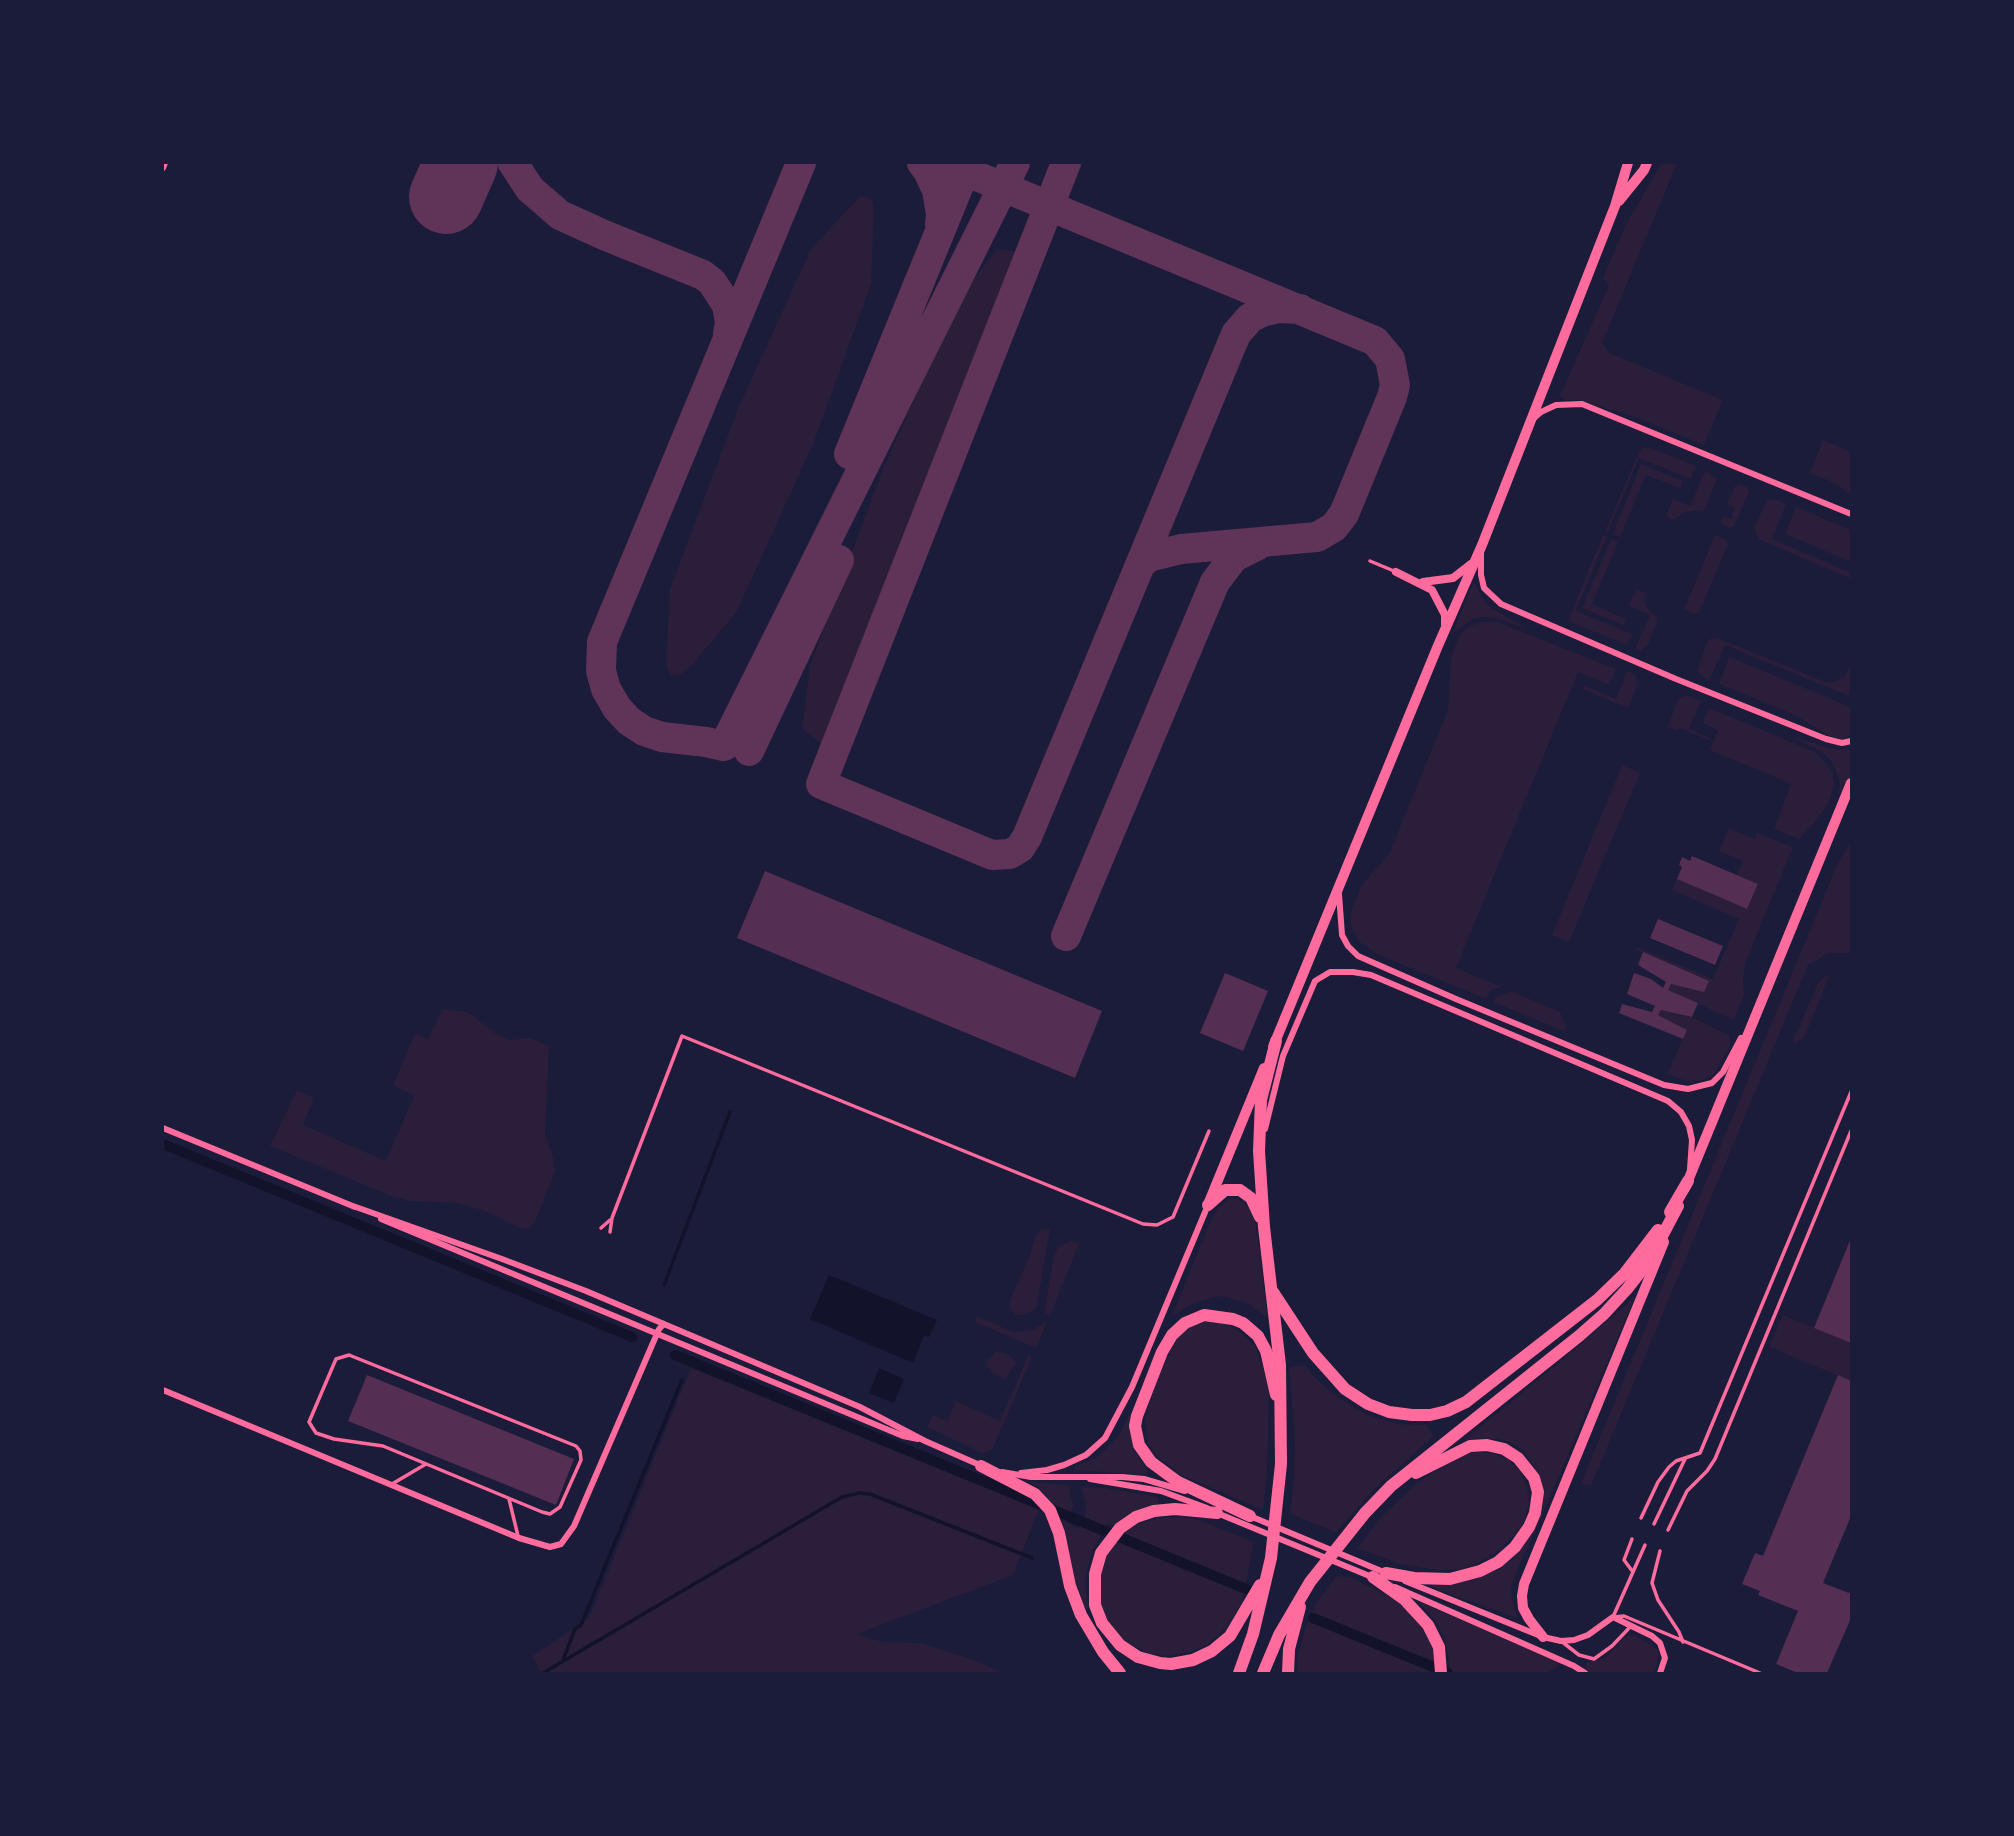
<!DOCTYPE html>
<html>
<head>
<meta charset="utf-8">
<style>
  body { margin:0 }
  #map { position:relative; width:2014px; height:1836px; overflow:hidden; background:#1b1b3a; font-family:Lora,serif }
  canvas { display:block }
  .frame { position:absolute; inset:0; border:164px solid #1b1b3a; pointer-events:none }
</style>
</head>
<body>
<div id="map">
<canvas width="2014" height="1836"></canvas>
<div class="frame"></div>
</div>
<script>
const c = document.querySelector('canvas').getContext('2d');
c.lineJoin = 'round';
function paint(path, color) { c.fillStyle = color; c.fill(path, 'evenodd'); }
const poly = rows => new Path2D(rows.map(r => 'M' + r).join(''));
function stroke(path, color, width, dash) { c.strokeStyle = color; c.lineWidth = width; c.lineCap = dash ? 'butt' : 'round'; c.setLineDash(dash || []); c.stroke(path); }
const green = poly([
  [1662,163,1677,163,1602,343,1609,353,1723,400,1704,445,1632,416,1578,400,1565,400,1560,396,1609,285,1603,278,1626,224],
  [866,196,872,200,874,210,871,284,814,442,736,613,691,666,681,674,673,676,668,671,666,662,670,589,739,406,811,249,859,197],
  [997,249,1026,253,825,747,802,729,810,666,880,476,960,297],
  [1823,440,1851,452,1851,496,1837,484,1810,473],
  [1643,448,1651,448,1696,466,1691,479,1639,458,1608,532,1605,531,1638,454],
  [1641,464,1683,481,1680,488,1646,475,1620,537,1613,534],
  [1705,470,1717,479,1705,510,1685,512,1674,520,1666,516,1673,499,1690,506],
  [1739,484,1747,487,1749,492,1734,526,1729,528,1722,524,1721,520,1723,516,1731,519,1735,508,1727,504,1735,486],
  [1767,500,1776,500,1786,504,1772,539,1851,573,1851,579,1758,539,1754,528],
  [1796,507,1851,530,1851,562,1785,534],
  [1603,535,1607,536,1576,611,1632,634,1627,645,1568,621],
  [1715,535,1726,540,1728,544,1699,613,1695,614,1684,610],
  [1611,539,1618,542,1592,604,1626,619,1624,625,1582,608],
  [1474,581,1482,598,1490,607,1529,630,1496,618,1483,617,1474,618,1452,634],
  [1636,589,1646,593,1644,601,1646,607,1658,618,1648,645,1640,651,1635,649,1650,615,1629,606],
  [1481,622,1497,622,1616,669,1609,685,1578,672,1456,968,1501,987,1490,990,1486,999,1377,954,1358,941,1351,926,1351,913,1361,886,1389,854,1448,710,1451,659,1455,646,1461,634,1470,626],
  [1715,637,1828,683,1841,679,1846,675,1851,661,1851,689,1849,696,1725,645,1709,681,1699,674,1697,670,1708,640],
  [1729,657,1851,707,1851,736,1842,739,1829,736,1795,715,1719,684],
  [1627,671,1635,674,1638,683,1628,708,1582,689,1584,685,1616,699],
  [1687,695,1701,701,1689,729,1710,738,1709,740,1680,728,1677,731,1667,727,1679,698],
  [1709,708,1813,751,1826,763,1833,774,1834,787,1829,801,1818,819,1799,839,1774,829,1791,784,1710,750,1718,730,1703,723],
  [1790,736,1837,750,1851,749,1851,775,1839,796,1840,781,1831,760,1825,754],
  [1622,765,1640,773,1569,942,1552,935],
  [1729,828,1754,839,1757,833,1793,847,1746,961,1743,978,1744,995,1734,1020,1668,990,1671,984,1704,991,1708,981,1635,949,1637,947,1713,979,1739,919,1672,890,1677,879,1747,909,1758,884,1737,875,1743,861,1719,851],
  [1851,842,1851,953,1829,953,1808,965,1591,1486,1581,1483,1837,865],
  [1826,975,1829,976,1805,1036,1795,1044,1792,1043,1819,981],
  [1511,991,1560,1012,1566,1026,1564,1031,1493,1002,1495,998],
  [443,1009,468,1012,496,1034,510,1040,530,1038,549,1046,545,1134,553,1158,555,1171,536,1220,530,1228,521,1229,488,1212,458,1203,411,1201,394,1197,270,1146,297,1090,314,1098,303,1125,386,1161,414,1096,393,1085,415,1033,428,1039],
  [1661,1010,1692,1017,1729,1035,1731,1044,1714,1074,1700,1081,1689,1082,1667,1074,1687,1030,1658,1015],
  [1229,1199,1237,1199,1244,1202,1250,1210,1256,1225,1268,1319,1247,1303,1221,1296,1196,1302,1172,1316,1210,1222,1217,1209],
  [1042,1229,1050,1229,1037,1306,1033,1311,1024,1315,1015,1315,1010,1308,1010,1300,1030,1255,1035,1237],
  [1070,1241,1079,1244,1050,1316,1044,1312,1054,1256,1058,1247],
  [1635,1297,1542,1516,1517,1571,1511,1586,1512,1600,1518,1618,1441,1591,1429,1584,1452,1584,1497,1571,1511,1560,1523,1546,1532,1535,1543,1509,1543,1487,1540,1476,1523,1450,1512,1443,1499,1439,1474,1438,1463,1441,1568,1355],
  [1783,1315,1851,1343,1851,1381,1769,1347],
  [977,1316,1013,1332,1033,1330,1048,1320,1036,1348,975,1322],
  [1209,1321,1227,1324,1241,1333,1255,1346,1263,1368,1269,1391,1267,1474,1263,1510,1181,1475,1156,1455,1148,1443,1145,1421,1149,1403,1171,1348,1179,1334,1191,1325],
  [997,1351,1011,1356,1016,1363,1005,1380,994,1374,987,1366,987,1360],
  [1028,1355,1032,1357,992,1450,982,1453,927,1427,933,1415,947,1421,956,1401,1000,1421],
  [1305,1365,1314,1377,1337,1397,1365,1414,1398,1424,1426,1425,1434,1436,1376,1487,1336,1532,1290,1514,1294,1480,1295,1441,1289,1367],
  [691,1368,1039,1509,1013,1575,857,1634,883,1642,921,1643,977,1661,1002,1673,542,1673,532,1656,589,1618],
  [1129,1414,1133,1414,1131,1434,1134,1451,1148,1471,1147,1475,1075,1470,1075,1466,1096,1458,1113,1442,1120,1434],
  [1474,1452,1492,1453,1508,1459,1521,1472,1527,1486,1529,1502,1525,1519,1515,1534,1498,1551,1478,1563,1460,1569,1436,1570,1400,1564,1357,1548,1382,1516,1417,1483,1457,1457],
  [1027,1482,1067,1485,1070,1487,1070,1497,1074,1505,1066,1522,1079,1529,1085,1515,1086,1505,1081,1486,1104,1488,1158,1497,1158,1506,1132,1512,1112,1525,1107,1524,1091,1554,1086,1573,1085,1588,1089,1610,1084,1606,1075,1579,1062,1521,1065,1513,1055,1507,1038,1486],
  [1179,1517,1199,1520,1254,1542,1242,1603,1226,1628,1207,1645,1192,1651,1166,1656,1149,1653,1126,1642,1105,1620,1100,1605,1098,1574,1102,1560,1123,1532,1140,1523,1159,1518],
  [1336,1576,1349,1577,1368,1586,1392,1598,1416,1616,1434,1646,1435,1673,1298,1673,1297,1659,1307,1623,1317,1602],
  [1417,1601,1559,1662,1559,1666,1547,1673,1450,1673,1448,1653,1443,1635,1434,1619],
  [1629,1635,1636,1636,1656,1648,1659,1656,1654,1673,1589,1673,1584,1669,1587,1662,1606,1658,1623,1638]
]);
const water = poly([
  [829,1275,937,1320,929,1337,924,1336,913,1363,810,1319],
  [879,1368,904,1379,894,1403,869,1393]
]);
const stream = poly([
  [664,1285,730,1112],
  [563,1660,575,1629,581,1625,682,1380],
  [543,1673,842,1497,859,1493,870,1494,1032,1558]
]);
const canal = poly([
  [163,1144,632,1337],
  [675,1355,1246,1589],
  [1313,1618,1448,1673]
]);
const taxiway = poly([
  [513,163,530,189,560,215,604,235,703,275,712,282,727,305,730,323,728,334],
  [801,163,602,642,601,671,606,689,617,708,629,721,644,731,662,737,706,742,724,746,1015,163],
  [922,163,928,171,937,190,941,214,940,224],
  [945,163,1375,341,1390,359,1395,385,1392,397,1344,514,1334,527,1317,537,1181,549,1149,557,1141,564],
  [1066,163,821,784,992,855,1010,854,1020,848,1027,837,1236,334,1250,318,1262,312,1279,308,1300,309],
  [849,454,968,163],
  [744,711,740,734,749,751,839,560],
  [1066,936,1215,582,1234,557,1258,545]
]);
const runway = poly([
  [446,197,461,163]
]);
const building = poly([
  [1692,856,1758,884,1747,909,1677,879,1682,867,1679,865,1682,857,1690,861],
  [765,871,1102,1011,1075,1078,737,938],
  [1658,919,1723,946,1715,965,1650,938],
  [1643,952,1709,981,1704,992,1671,984,1668,990,1698,1003,1692,1017,1661,1010,1658,1015,1687,1030,1683,1039,1619,1013,1622,1004,1652,1012,1655,1006,1627,994,1634,973,1651,979,1663,988,1666,982,1638,965],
  [1225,973,1268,991,1243,1051,1200,1033],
  [1851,1238,1851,1343,1814,1328],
  [367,1375,574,1459,556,1505,348,1421],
  [1838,1375,1851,1381,1851,1516,1823,1583,1849,1593,1851,1588,1851,1618,1827,1673,1798,1673,1776,1664,1798,1611,1758,1595,1760,1591,1742,1584,1755,1553,1763,1556]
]);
const service = poly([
  [1370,561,1394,571],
  [601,1228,610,1220],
  [610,1232,612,1218,682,1036,1143,1224,1157,1225,1173,1217,1209,1131],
  [349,1355,576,1446,580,1451,581,1460,560,1507,550,1514,542,1512,383,1446,334,1439,316,1433,309,1422,336,1359,349,1355],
  [392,1484,426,1464],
  [509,1499,518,1536],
  [1641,1518,1658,1482,1669,1467,1676,1461,1700,1453,1851,1092],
  [1654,1524,1685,1459],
  [1668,1530,1687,1491,1707,1471,1715,1459,1851,1131],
  [1632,1539,1624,1560,1633,1572],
  [1645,1545,1613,1617,1624,1616,1760,1673],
  [1660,1551,1652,1583,1658,1600,1679,1632,1683,1642],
  [1561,1641,1579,1655,1594,1659,1612,1646,1631,1626]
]);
const minor = poly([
  [163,168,165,163],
  [1533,419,1541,412,1556,405,1582,404,1851,514],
  [1481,553,1481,575,1484,588,1501,604,1676,679,1826,739,1842,743,1851,741],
  [1339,894,1342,935,1348,946,1358,956,1456,999,1664,1085,1688,1089,1712,1083,1723,1072,1741,1038],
  [163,1128,355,1207],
  [1265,1129,1283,1056,1315,981,1330,972,1353,972,1371,975,1668,1101,1681,1112,1689,1126,1692,1140,1690,1169],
  [353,1206,502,1259,586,1291,860,1407,925,1441,982,1466],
  [381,1219,903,1436,918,1439],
  [163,1390,519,1538,550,1547,561,1544,574,1526,659,1329,664,1324],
  [1002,1472,1031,1477,1122,1477,1144,1479,1185,1491],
  [1021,1473,1047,1470,1064,1465,1086,1455,1105,1438,1132,1387,1208,1205],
  [1090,1479,1161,1491,1207,1508],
  [1217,1513,1372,1577],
  [1250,1516,1386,1573],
  [1405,1581,1543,1637,1561,1641,1574,1640,1588,1635,1613,1617,1652,1636,1660,1643,1665,1658,1660,1673],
  [1395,1587,1574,1666,1585,1673]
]);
const tertiary = poly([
  [1396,572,1432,590,1445,615,1445,628],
  [1423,582,1453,578,1471,564]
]);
const trunk = poly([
  [1619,201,1644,170,1647,163],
  [1273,1047,1437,648,1482,545,1615,206,1628,163],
  [1685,1188,1851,783],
  [1209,1202,1264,1068],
  [1543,1637,1529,1619,1523,1608,1522,1596,1524,1584,1664,1242]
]);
const motorway = poly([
  [1208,1205,1225,1190,1240,1190,1251,1198,1260,1217],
  [1670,1212,1688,1181],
  [1273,1292,1313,1353,1345,1389,1368,1404,1389,1412,1412,1415,1430,1415,1447,1411,1466,1402,1597,1300,1625,1273,1658,1230],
  [981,1466,1035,1494,1050,1510,1059,1533,1070,1586,1081,1615,1103,1652,1120,1673],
  [1217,1513,1175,1509,1154,1511,1136,1517,1120,1528,1101,1553,1095,1574,1095,1605,1102,1623,1120,1645,1138,1657,1160,1663,1171,1664,1193,1660,1212,1651,1230,1636,1260,1585],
  [1250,1516,1178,1482,1151,1462,1139,1445,1135,1426,1137,1416,1162,1352,1172,1335,1185,1323,1204,1315,1233,1319,1243,1323,1258,1336,1266,1351,1276,1395],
  [1386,1573,1414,1578,1450,1579,1480,1571,1498,1562,1515,1547,1529,1527,1535,1513,1538,1492,1534,1478,1518,1458,1504,1449,1487,1445,1470,1446,1416,1473],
  [1373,1577,1404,1599,1428,1625,1439,1647,1441,1673],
  [1239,1673,1253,1634,1271,1558,1281,1464,1280,1365,1264,1227,1259,1151,1261,1100,1276,1041],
  [1263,1673,1279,1635,1310,1582,1365,1513,1391,1486,1579,1336,1604,1314,1627,1289,1649,1261,1678,1206],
  [1288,1673,1289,1649,1300,1607]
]);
paint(green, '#2a1e3b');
paint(water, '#12122b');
stroke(stream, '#12122b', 3.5);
stroke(canal, '#12122b', 10);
stroke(taxiway, '#603358', 30);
stroke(runway, '#603358', 74);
paint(building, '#542f53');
stroke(service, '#ff6b9d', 3.5);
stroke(minor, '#ff6b9d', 6);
stroke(tertiary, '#ff6b9d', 8);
stroke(trunk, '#ff6b9d', 10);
stroke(motorway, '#ff6b9d', 12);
</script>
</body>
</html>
